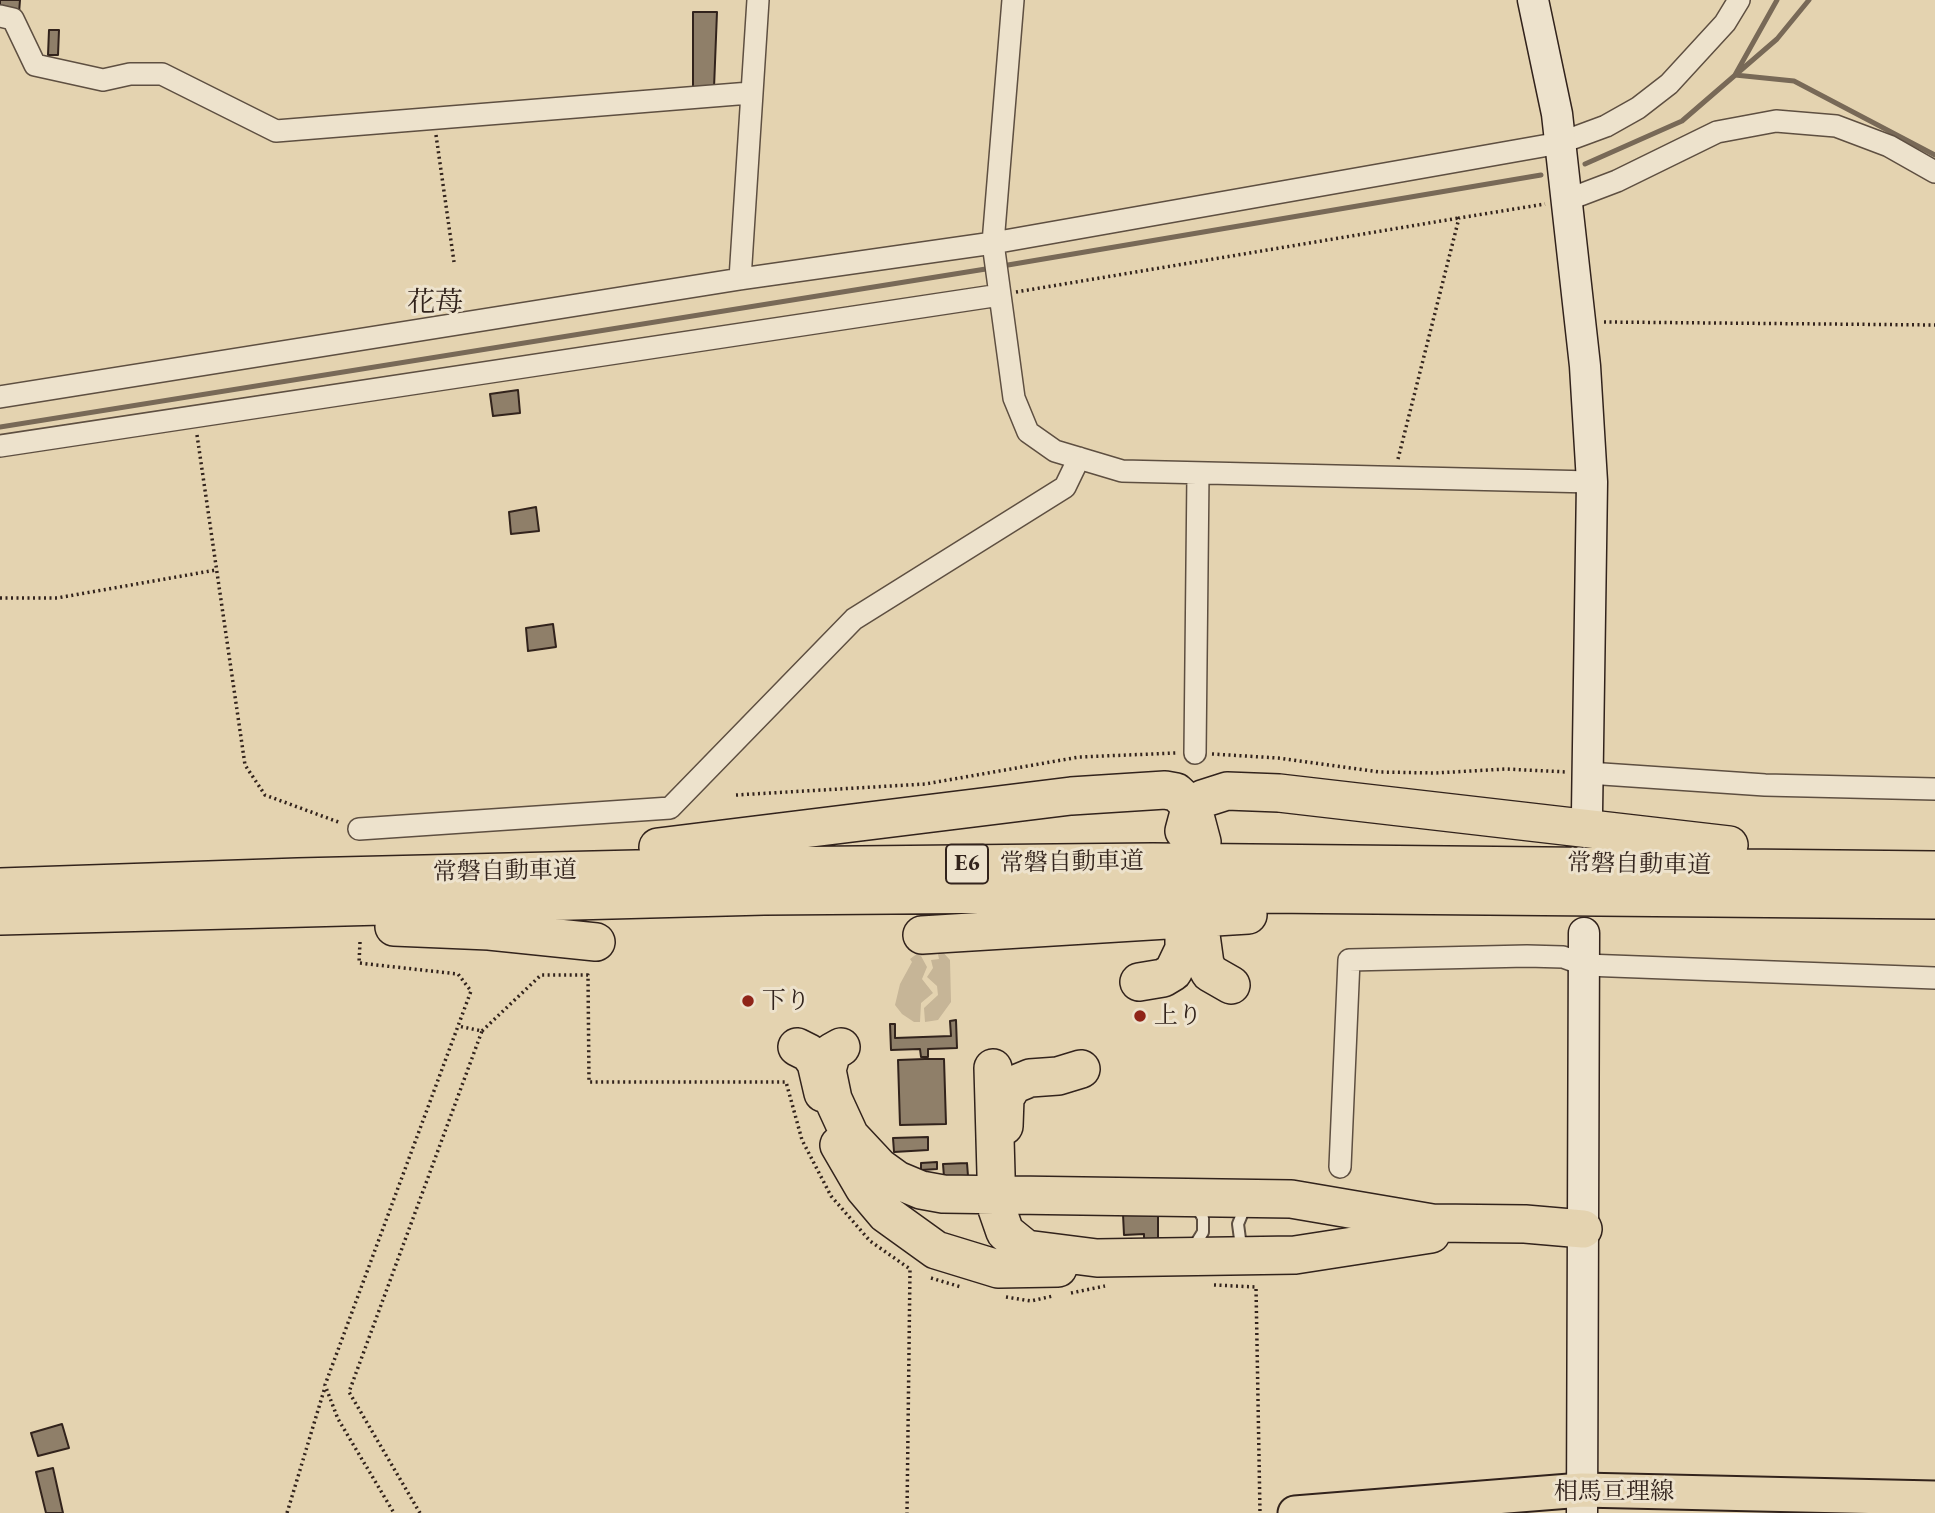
<!DOCTYPE html>
<html>
<head>
<meta charset="utf-8">
<style>
  body { margin:0 }
  canvas { display:block; background:#e4d3b0 }
</style>
</head>
<body>
<canvas width="1935" height="1513"></canvas>
<script>
const c = document.querySelector('canvas').getContext('2d');
c.lineJoin = 'round';
function paint(path, color) { c.fillStyle = color; c.fill(path, 'evenodd'); }
const poly = rows => new Path2D(rows.map(r => 'M' + r).join(''));
function stroke(path, color, width, dash) { c.strokeStyle = color; c.lineWidth = width; c.lineCap = dash ? 'butt' : 'round'; c.setLineDash(dash || []); c.stroke(path); }
function label(font, color, halo, rows, align = 'center') {
  c.font = font + ' "EB Garamond","Noto Serif JP",serif'; c.lineWidth = 6; c.setLineDash([]); c.textBaseline = 'middle'; c.strokeStyle = halo; c.fillStyle = color; for (const [text, x, y, turn = 0] of rows) {
    c.save(); c.translate(x, y); c.rotate((+turn || 0) * Math.PI / 180); c.textAlign = isNaN(turn) ? turn : align; if (halo) c.strokeText(text, 0, 0); c.fillText(text, 0, 0); c.restore();
  }
}
const green = poly([
  [922,950,941,950,950,960,951,1002,938,1020,925,1022,924,1008,938,995,937,986,927,977,933,968,931,960,939,959,938,954,921,956,927,967,922,979,933,993,921,1003,920,1022,914,1022,902,1014,895,1005,900,984,912,962,910,959]
]);
const stream = poly([
  [1777,0,1735,75,1794,81,1935,155],
  [1585,164,1682,121,1777,39,1809,0],
  [1002,266,1541,175],
  [0,427,992,268]
]);
const building = poly([
  [0,0,20,0,19,13,0,11,0,0],
  [693,12,717,12,714,88,693,87,693,12],
  [49,30,59,30,58,55,48,55,49,30],
  [518,390,520,413,493,416,490,394,518,390],
  [536,507,539,531,511,534,509,512,536,507],
  [553,624,556,647,528,651,526,628,553,624],
  [956,1020,957,1048,928,1049,928,1057,921,1057,920,1049,891,1050,890,1024,895,1024,895,1038,951,1036,950,1021,956,1020],
  [925,1059,944,1059,946,1124,900,1125,898,1060,925,1059],
  [928,1137,928,1150,894,1152,893,1138,928,1137],
  [937,1162,937,1169,921,1170,921,1163,937,1162],
  [967,1163,968,1176,944,1177,943,1164,967,1163],
  [1123,1214,1158,1214,1158,1244,1144,1244,1144,1234,1124,1235,1123,1214],
  [62,1424,69,1448,38,1456,31,1433,62,1424],
  [53,1468,63,1513,46,1513,36,1472,53,1468]
]);
const path = poly([
  [436,135,454,262],
  [1016,292,1459,218],
  [1604,322,1935,325],
  [197,435,245,765,265,795,341,823],
  [1398,459,1459,218,1545,204],
  [0,598,57,598,216,570],
  [1212,754,1278,758,1379,772,1435,773,1506,769,1567,772],
  [736,795,925,784,1079,757,1176,753],
  [360,942,359,963,458,974,471,991,325,1385,338,1419,394,1513],
  [482,1031,541,975,588,975,589,1082,786,1082,802,1140,831,1196,870,1241,910,1269,907,1513],
  [931,1278,961,1287],
  [1214,1285,1256,1287,1260,1513],
  [1071,1293,1105,1286],
  [1006,1297,1031,1301,1053,1296],
  [287,1513,325,1387],
  [420,1513,349,1392,482,1031,458,1026]
]);
const lane = poly([
  [1245,1207,1238,1224,1240,1239,1248,1249],
  [1193,1248,1203,1232,1203,1218,1196,1206]
]);
const street = poly([
  [1013,0,993,243,1014,398,1028,432,1055,451,1122,471,1592,482],
  [0,16,13,19,35,65,103,80,130,74,162,74,276,131,750,93],
  [1567,200,1617,181,1717,132,1776,121,1836,126,1889,146,1935,172],
  [740,279,758,0],
  [0,397,740,279,993,243,1560,143,1606,126,1638,108,1669,84,1725,23,1739,0],
  [0,446,1000,295],
  [1195,753,1198,473],
  [1588,773,1765,785,1935,789],
  [359,829,670,808,854,619,1065,487,1079,458],
  [1340,1167,1349,960,1527,956,1563,957,1585,965,1935,978]
]);
const secondary = poly([
  [1533,0,1557,114,1585,366,1592,482,1587,812],
  [1582,1513,1584,933]
]);
const primary = poly([
  [1295,1513,1582,1490,1935,1498]
]);
const highway = poly([
  [1184,831,1188,816,1202,799,1227,791,1279,793,1729,845],
  [658,847,1071,796,1165,790,1176,792,1193,808,1202,842],
  [0,887,298,877,763,866,1153,862,1935,870],
  [0,916,764,896,1152,893,1935,900],
  [394,927,489,931,596,942],
  [922,935,1248,915],
  [1201,935,1205,964,1210,973,1231,985],
  [1139,982,1163,978,1173,972,1184,949,1184,934],
  [797,1047,809,1053,816,1063,823,1093],
  [841,1047,832,1052,827,1070,833,1099,850,1136,879,1167,897,1180,921,1190,943,1194,1291,1199,1432,1223,1525,1224,1583,1229],
  [993,1068,997,1209,1005,1232,1026,1249,1097,1258,1295,1255,1431,1234],
  [1004,1126,1005,1098,1013,1085,1030,1078,1058,1076,1081,1069],
  [839,1145,864,1188,886,1214,936,1250,998,1269,1058,1268]
]);
const markers = [
  [748,1001,7,"#8f2418"],
  [1140,1016,7,"#8f2418"]
];
const shields = [
  [967,864,42]
];
const shieldNames = [
  ["E6",967,864]
];
const streetNames = [
  ["常磐自動車道",1072,863,-1],
  ["常磐自動車道",1639,865,1],
  ["常磐自動車道",505,872,-1],
  ["相馬亘理線",1614,1492]
];
const poiNames = [
  ["下り",762,1001],
  ["上り",1154,1016]
];
const quarterNames = [
  ["花苺",435,303]
];
paint(green, '#c6b597');
stroke(stream, '#786957', 5);
paint(building, '#8f7f69');
stroke(building, '#32231c', 2);
stroke(lane, '#5e4f41', 14);
stroke(street, '#5e4f41', 24);
stroke(secondary, '#32231c', 33);
stroke(primary, '#32231c', 37);
stroke(highway, '#32231c', 40);
stroke(path, '#32231c', 3.5, [2, 3.5]);
stroke(lane, '#ede2cc', 10);
stroke(street, '#ede2cc', 21);
stroke(secondary, '#ede2cc', 30);
stroke(primary, '#e4d3b0', 33);
stroke(highway, '#e4d3b0', 37);
for (const [x, y, r, color] of markers) { const dot = new Path2D(); dot.arc(x, y, r, 0, 2 * Math.PI); c.fillStyle = color; c.fill(dot); stroke(dot, '#ede2cc', 2.5); }
for (const [x, y, w] of shields) { const box = new Path2D(); box.roundRect(x - w / 2, y - 19.5, w, 39, 5); c.fillStyle = '#ede2cc'; c.fill(box); stroke(box, '#32231c', 2); }
label('bold 23px', '#32231c', null, shieldNames);
label('24px', '#32231c', '#ede2cc', streetNames);
label('24px', '#32231c', '#ede2cc', poiNames, 'left');
label('28px', '#32231c', '#ede2cc', quarterNames);
</script>
</body>
</html>
